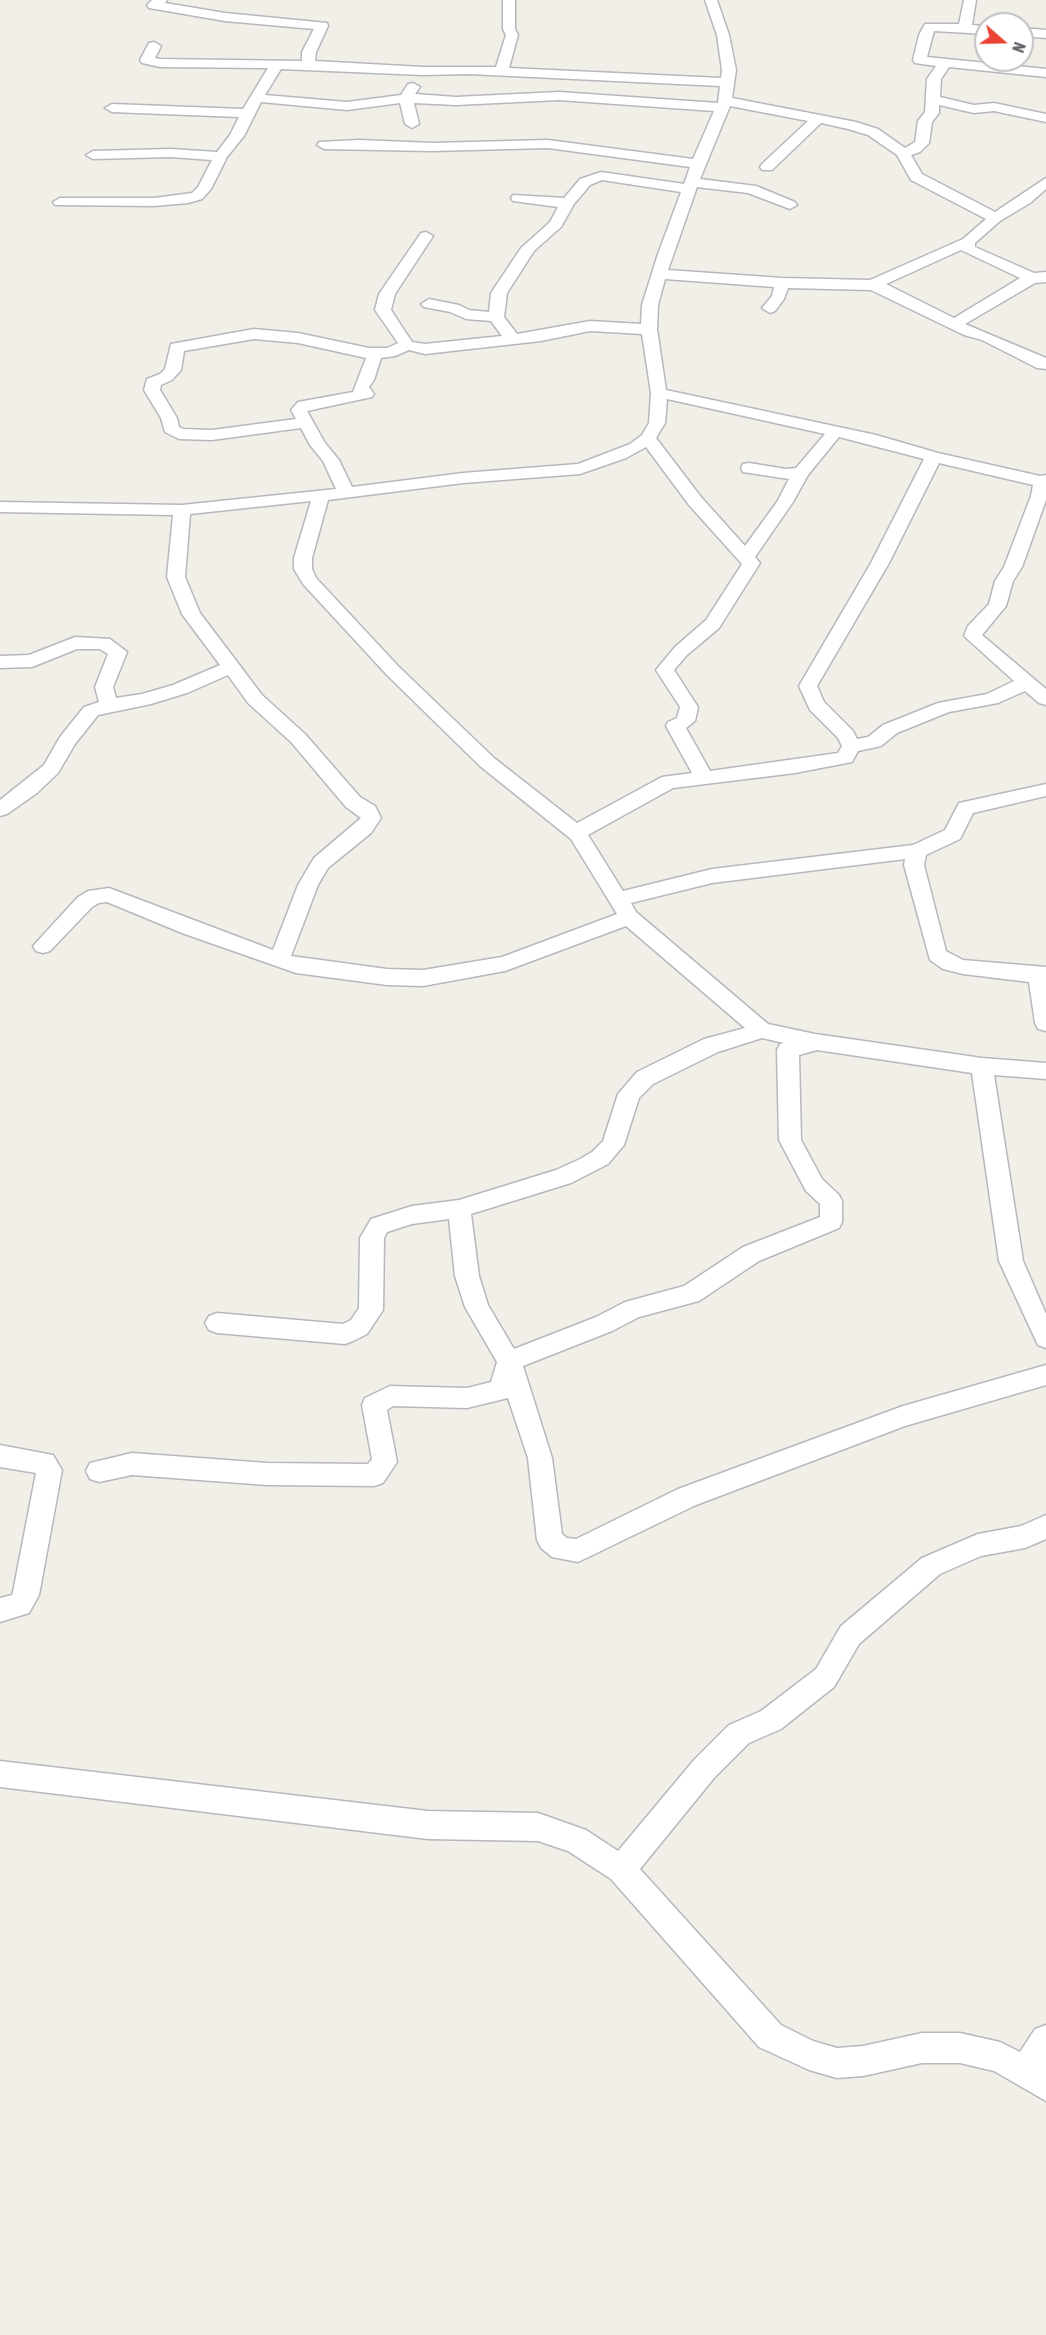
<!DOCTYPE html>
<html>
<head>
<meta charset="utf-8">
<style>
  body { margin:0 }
  #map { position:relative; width:1046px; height:2335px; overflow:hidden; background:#f1efe8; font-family:"Asap Condensed",sans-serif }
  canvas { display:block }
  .north { position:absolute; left:974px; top:12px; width:60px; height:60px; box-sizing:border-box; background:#fff; border:2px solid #bfc1c3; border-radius:50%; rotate:110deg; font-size:16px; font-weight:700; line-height:24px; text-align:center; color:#5f6368 }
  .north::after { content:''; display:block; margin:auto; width:21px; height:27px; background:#ea4335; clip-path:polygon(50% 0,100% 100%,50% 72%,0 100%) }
</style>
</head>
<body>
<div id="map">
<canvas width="1046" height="2335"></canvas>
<div class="north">N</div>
</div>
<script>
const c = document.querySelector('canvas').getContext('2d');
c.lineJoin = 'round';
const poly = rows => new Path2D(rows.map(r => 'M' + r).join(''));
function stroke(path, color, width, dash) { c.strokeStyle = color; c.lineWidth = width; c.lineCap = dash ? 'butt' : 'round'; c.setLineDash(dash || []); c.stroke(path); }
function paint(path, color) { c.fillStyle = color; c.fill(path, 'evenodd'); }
const minor = poly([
  [152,0,167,0,165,3,225,13,327,23,328,26,316,52,315,61,423,67,496,67,506,35,503,29,503,0,515,0,515,29,518,35,509,68,721,78,722,70,717,35,705,0,717,0,729,35,736,70,732,98,856,122,878,129,905,148,915,142,918,121,925,112,927,79,936,66,915,63,913,60,919,35,925,24,959,24,964,0,976,0,972,25,986,26,986,34,934,31,927,57,1046,69,1046,77,949,67,941,79,940,97,974,105,994,103,1046,114,1046,122,994,111,974,113,939,105,939,113,932,122,929,143,920,152,911,155,922,174,995,212,1046,178,1046,189,1030,203,1000,221,975,243,975,247,1034,273,1046,272,1046,282,1035,283,965,324,1046,358,1046,369,1037,368,982,340,964,335,871,290,788,288,784,299,775,311,770,313,762,308,772,296,774,287,665,279,658,305,657,329,666,390,876,435,938,453,1040,476,1046,475,1046,500,1022,567,1013,581,1006,606,982,635,1046,689,1046,705,1039,703,1025,691,998,703,949,712,897,733,881,746,858,751,852,762,795,773,673,788,588,835,623,891,712,869,913,845,945,830,959,803,1046,784,1046,796,973,813,960,839,926,855,924,865,946,951,963,960,1046,967,1046,1031,1038,1029,1035,1023,1029,982,963,974,943,969,930,960,904,865,905,859,712,883,631,903,636,912,768,1024,815,1034,982,1058,1046,1063,1046,1079,994,1075,1023,1261,1046,1314,1046,1348,1038,1345,999,1261,972,1073,817,1050,799,1055,801,1140,822,1179,839,1195,842,1201,842,1222,839,1228,759,1261,699,1301,639,1317,612,1331,523,1366,552,1458,562,1534,567,1538,576,1539,678,1489,903,1406,1046,1365,1046,1385,905,1426,696,1505,578,1562,552,1557,541,1548,537,1540,528,1458,508,1398,467,1408,393,1406,387,1410,397,1462,383,1483,374,1486,267,1485,132,1475,99,1482,90,1479,86,1471,90,1463,132,1453,267,1463,368,1464,372,1459,362,1405,365,1398,390,1386,467,1388,491,1382,497,1362,465,1307,455,1276,449,1219,412,1224,387,1232,384,1238,383,1310,367,1334,353,1341,345,1344,217,1333,209,1330,205,1323,209,1316,217,1313,343,1324,351,1320,359,1308,360,1238,371,1219,412,1206,459,1200,556,1170,580,1159,592,1152,603,1141,618,1094,637,1072,704,1039,745,1028,626,926,505,971,423,986,387,985,296,973,182,933,107,902,99,903,92,907,50,951,43,953,36,951,33,946,78,897,88,891,109,888,273,950,298,885,314,858,361,818,346,807,291,742,248,703,228,675,187,693,151,704,98,715,75,744,58,773,37,793,7,814,0,816,0,800,44,765,60,737,84,707,99,702,95,687,108,654,100,649,77,649,32,667,0,668,0,656,29,655,75,637,110,639,127,652,113,687,116,698,142,694,173,685,220,665,182,614,167,577,173,515,0,512,0,502,182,505,336,489,323,461,310,445,301,428,212,440,179,439,165,432,161,418,144,390,147,379,160,374,165,369,171,344,254,329,298,333,369,348,387,348,398,343,375,310,379,294,421,233,426,232,433,236,395,294,391,310,412,342,425,344,502,336,491,321,466,319,450,312,424,307,421,304,429,299,459,305,469,310,489,312,491,293,521,248,550,222,558,207,513,201,511,198,513,195,564,198,580,179,601,172,684,184,690,167,548,148,432,151,324,149,317,145,319,142,359,140,432,143,548,140,693,159,714,111,559,100,456,105,414,103,419,124,412,128,405,124,400,103,347,110,261,102,244,136,227,157,211,189,202,199,188,203,154,206,55,205,53,202,60,198,154,198,192,193,198,187,212,160,171,157,93,159,86,155,93,151,171,149,217,152,230,135,239,117,112,112,105,108,112,104,243,109,268,68,160,67,142,63,140,60,149,43,154,42,161,46,155,58,160,59,302,61,302,52,314,29,225,21,149,8,147,5,152,0],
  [281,69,423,75,469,74,720,86,718,103,559,92,456,97,415,94,420,87,413,83,408,84,401,95,347,102,265,95,281,69],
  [730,106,808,121,762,164,760,167,762,170,772,170,821,123,848,129,868,135,897,155,911,180,986,219,963,239,870,280,782,278,668,270,697,187,748,193,790,209,797,205,795,202,756,186,700,179,730,106],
  [602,180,681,192,658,254,642,305,641,324,590,321,517,334,504,317,507,293,534,251,561,227,574,204,590,185,602,180],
  [961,250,1020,278,954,318,886,284,961,250],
  [590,331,642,334,651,393,649,423,642,435,630,444,578,464,463,473,352,487,339,460,325,443,307,411,372,397,374,394,369,387,374,380,381,358,395,356,409,350,425,354,541,341,590,331],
  [254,339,298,343,366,358,353,392,298,402,291,410,296,419,212,430,183,429,179,427,177,418,160,390,161,385,172,380,181,370,184,351,254,339],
  [667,399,825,434,796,468,786,469,749,463,743,464,741,468,743,472,789,479,777,502,745,546,701,497,656,438,665,423,667,399],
  [839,437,924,459,871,563,799,686,810,710,838,738,842,746,838,753,710,771,686,728,695,721,698,707,674,670,687,655,719,628,760,563,755,557,793,502,808,475,839,437],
  [646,447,689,505,742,564,706,620,675,647,656,670,680,707,677,718,668,722,666,726,692,773,662,777,577,823,494,758,399,667,316,578,312,569,312,558,328,500,463,483,580,474,626,458,646,447],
  [939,463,1033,485,1031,496,1004,567,995,581,989,604,968,626,964,636,1014,681,987,694,938,703,883,725,868,737,857,739,853,731,824,702,817,686,889,563,939,463],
  [311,501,294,558,294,569,303,584,387,675,480,766,571,839,617,914,502,957,423,970,387,969,291,956,318,885,328,868,371,833,381,818,375,806,360,797,305,734,262,695,200,613,185,577,190,514,311,501],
  [762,1038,784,1043,780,1044,777,1050,779,1140,806,1191,820,1204,820,1217,743,1247,684,1286,625,1302,596,1317,514,1349,488,1305,479,1276,471,1214,571,1183,608,1164,624,1145,639,1098,653,1084,718,1052,762,1038],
  [1022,28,1046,30,1046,38,1022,36,1022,28],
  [0,1445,53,1455,62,1470,39,1595,29,1613,0,1622,0,1598,12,1595,13,1592,36,1473,0,1467,0,1445],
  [1046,1515,1046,1539,1025,1548,981,1556,940,1574,859,1644,834,1687,781,1729,749,1743,714,1778,640,1869,781,2025,813,2041,837,2048,863,2046,922,2033,960,2033,1000,2042,1020,2052,1035,2029,1046,2025,1046,2101,994,2071,960,2063,922,2063,863,2076,837,2078,809,2070,759,2047,611,1879,568,1851,538,1841,428,1839,0,1787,0,1761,428,1811,538,1813,586,1830,618,1851,694,1760,729,1725,761,1711,816,1669,841,1626,922,1558,978,1534,1021,1526,1046,1515]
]);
stroke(minor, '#b5b8bc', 3);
paint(minor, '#fff');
</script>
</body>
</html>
